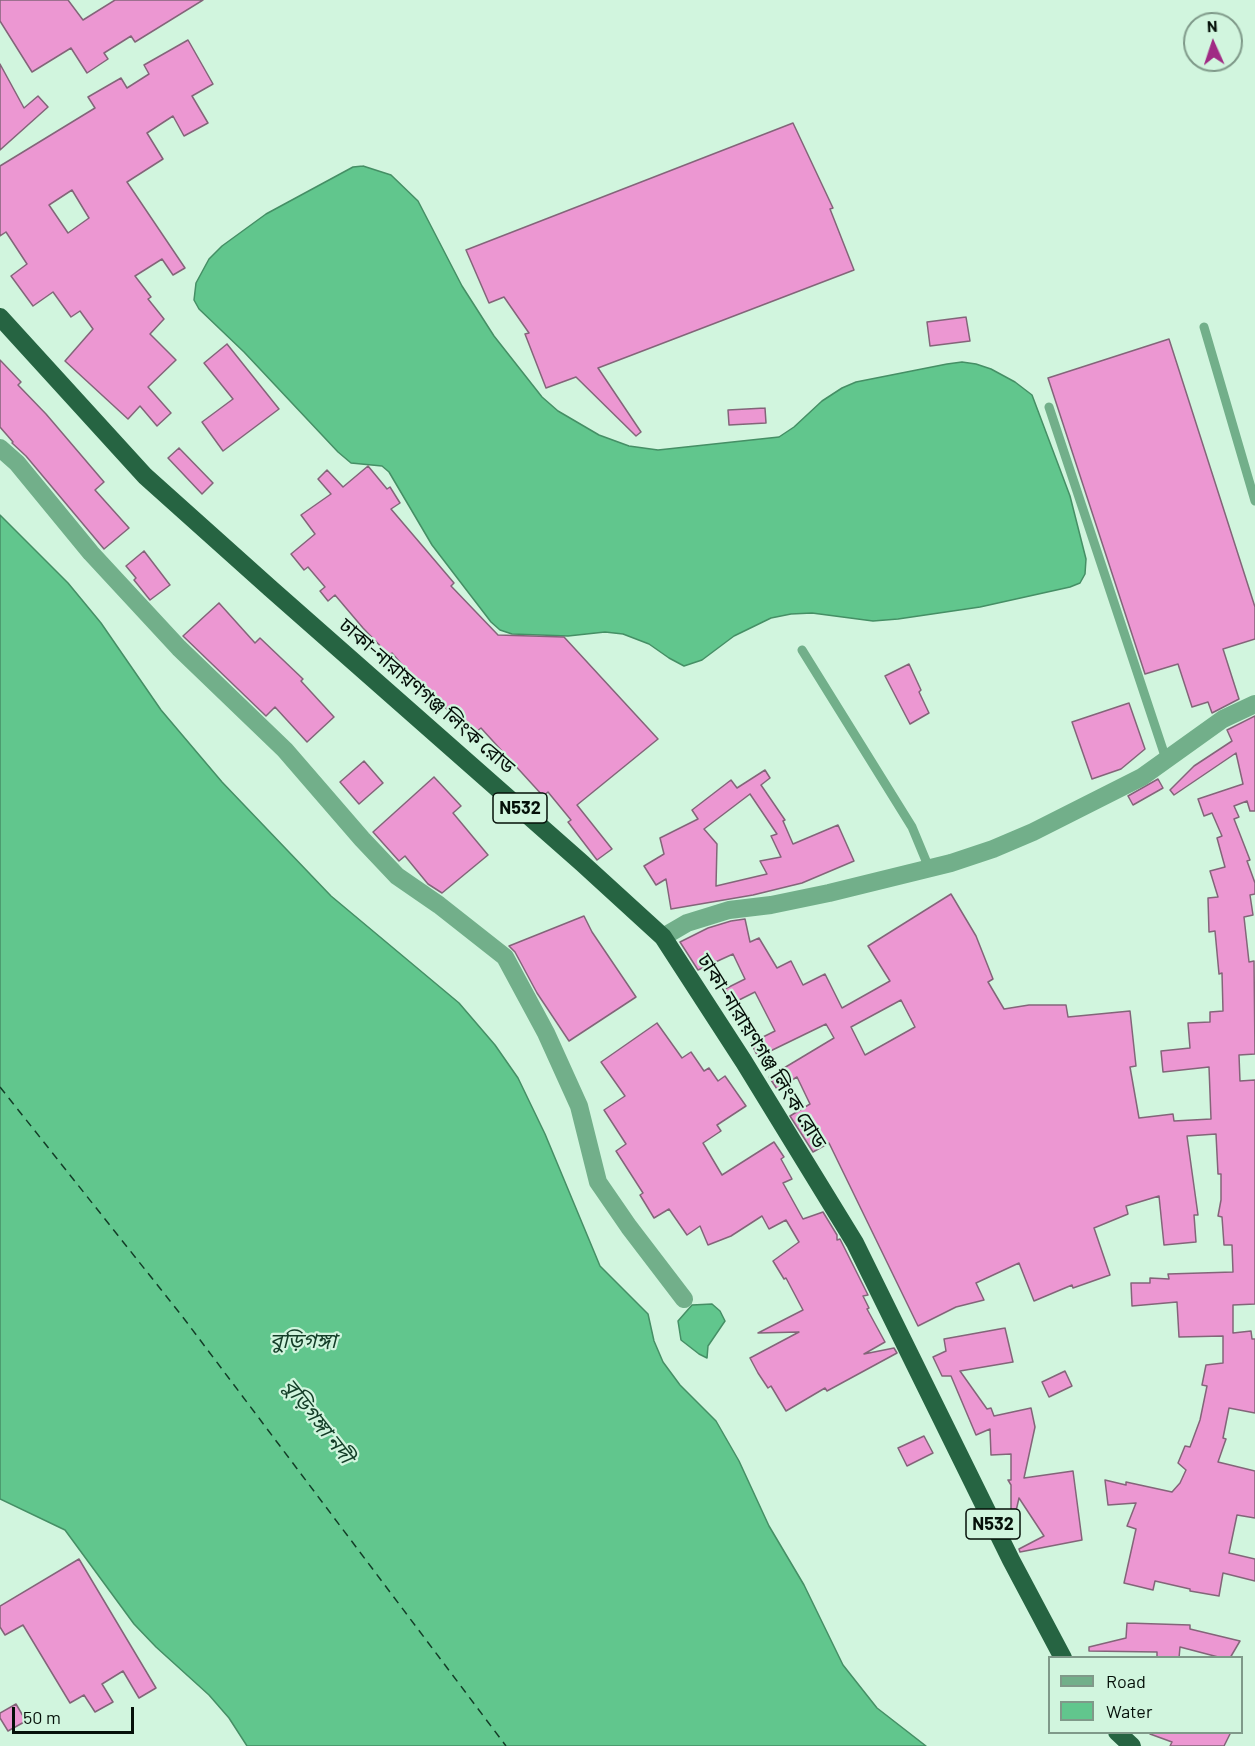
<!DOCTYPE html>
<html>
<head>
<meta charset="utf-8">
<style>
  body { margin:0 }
  #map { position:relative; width:1255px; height:1746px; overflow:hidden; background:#d1f5de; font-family:Barlow,sans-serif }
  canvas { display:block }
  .legend { position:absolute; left:1048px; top:1656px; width:195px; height:78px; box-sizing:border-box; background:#d1f5de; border:2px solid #7f9989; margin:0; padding:8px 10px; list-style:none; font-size:18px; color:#051009 }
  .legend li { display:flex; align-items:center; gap:12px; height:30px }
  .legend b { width:30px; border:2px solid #7f9989 }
  .north { position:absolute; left:1183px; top:12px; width:60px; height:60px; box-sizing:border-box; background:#d1f5de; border:2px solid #7f9989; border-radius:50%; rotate:357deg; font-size:16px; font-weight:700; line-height:24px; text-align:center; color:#051009 }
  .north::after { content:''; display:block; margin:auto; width:21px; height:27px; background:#a02a84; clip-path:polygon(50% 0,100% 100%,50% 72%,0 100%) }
  .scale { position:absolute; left:12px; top:1707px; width:122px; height:27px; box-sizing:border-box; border:3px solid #051009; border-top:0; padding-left:8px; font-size:18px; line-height:21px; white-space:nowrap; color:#051009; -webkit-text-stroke:4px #d1f5de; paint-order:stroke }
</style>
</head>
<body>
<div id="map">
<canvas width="1255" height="1746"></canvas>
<ul class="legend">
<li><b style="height:8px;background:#72af8a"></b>Road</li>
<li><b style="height:16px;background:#61c68d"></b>Water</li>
</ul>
<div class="north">N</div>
<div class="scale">50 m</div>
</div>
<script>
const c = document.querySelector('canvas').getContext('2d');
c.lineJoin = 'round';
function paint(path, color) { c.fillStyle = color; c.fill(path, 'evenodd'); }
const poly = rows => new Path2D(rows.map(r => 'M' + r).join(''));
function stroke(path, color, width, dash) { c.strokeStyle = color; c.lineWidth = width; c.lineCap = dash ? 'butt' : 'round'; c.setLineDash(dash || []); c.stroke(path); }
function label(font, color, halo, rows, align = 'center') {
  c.font = font + ' Barlow,"Noto Sans Bengali",sans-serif'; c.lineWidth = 4.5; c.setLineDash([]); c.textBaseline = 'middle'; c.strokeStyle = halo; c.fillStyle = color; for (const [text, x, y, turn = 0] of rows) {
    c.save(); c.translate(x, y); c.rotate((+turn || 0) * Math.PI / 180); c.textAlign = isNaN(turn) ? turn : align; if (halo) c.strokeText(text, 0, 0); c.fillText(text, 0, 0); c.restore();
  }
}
const water = poly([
  [363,166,391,175,418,201,462,286,494,336,542,397,558,411,599,435,629,446,658,450,779,437,794,427,822,401,842,388,856,382,947,364,962,362,976,364,991,369,1015,382,1032,395,1070,496,1086,559,1085,574,1080,583,1070,587,980,607,898,619,873,621,812,613,791,614,771,618,734,636,702,660,684,666,669,658,649,644,623,634,605,632,568,636,512,634,500,630,491,622,432,545,389,472,382,466,351,463,338,452,244,352,199,309,194,300,196,283,209,259,222,246,266,214,353,167,363,166],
  [0,515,68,583,101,623,161,710,222,782,331,896,459,1003,495,1045,518,1078,545,1134,600,1266,648,1314,654,1341,663,1362,680,1385,716,1421,739,1461,769,1526,804,1585,843,1665,877,1708,926,1746,247,1746,229,1718,209,1695,156,1647,134,1624,65,1530,0,1499,0,515],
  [712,1304,720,1311,725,1321,708,1346,707,1358,699,1354,681,1340,678,1321,692,1305,712,1304]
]);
const ferry = poly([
  [0,1087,182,1316,506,1746]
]);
const building = poly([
  [0,0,68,0,83,20,115,0,203,0,135,42,131,36,104,53,108,59,87,73,71,48,32,72,0,21,0,0],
  [188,40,213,84,192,96,208,123,184,136,173,116,147,133,163,159,127,182,185,268,173,275,162,259,135,276,151,297,148,299,164,319,150,334,176,360,148,387,171,413,157,426,140,406,128,419,65,361,93,329,80,311,71,317,53,292,33,306,11,276,27,264,6,232,0,236,0,166,95,108,88,97,121,78,127,88,149,74,144,65,188,40],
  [72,190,89,218,68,233,49,205,72,190],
  [0,64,24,108,38,96,48,107,0,150,0,64],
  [793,123,833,208,830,209,854,270,598,368,641,432,636,436,576,377,546,388,525,334,529,333,504,297,489,303,466,250,793,123],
  [966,317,970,341,930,346,927,322,966,317],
  [1169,339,1255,607,1255,639,1223,649,1239,699,1212,713,1208,702,1192,707,1178,664,1145,674,1048,378,1169,339],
  [227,344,279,409,223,451,202,422,233,399,204,363,227,344],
  [0,360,21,382,18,385,46,414,104,482,95,490,129,528,104,549,26,456,12,443,13,442,0,427,0,360],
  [765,408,766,423,729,425,728,410,765,408],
  [179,448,213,483,202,494,168,458,179,448],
  [368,466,387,489,390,487,400,503,391,509,454,583,451,586,498,635,564,637,658,739,577,805,612,849,597,860,568,822,571,820,548,792,543,796,481,728,472,735,432,694,429,696,392,653,389,655,363,628,335,595,328,601,320,591,325,587,308,567,304,570,291,554,315,534,301,515,331,494,318,479,327,470,343,487,368,466],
  [144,551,170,585,150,600,134,580,136,578,126,566,144,551],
  [219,603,255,643,260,638,303,679,301,681,334,717,307,742,275,707,266,716,183,636,219,603],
  [909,664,921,690,919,692,929,713,910,724,885,676,909,664],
  [1129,703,1145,749,1121,769,1092,779,1072,722,1129,703],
  [1255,716,1255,811,1250,811,1247,801,1234,806,1239,817,1234,819,1250,860,1247,861,1255,883,1255,894,1250,895,1253,915,1244,917,1249,962,1254,961,1255,1054,1239,1055,1240,1081,1255,1080,1255,1304,1233,1305,1233,1333,1251,1331,1252,1339,1255,1339,1255,1413,1229,1408,1223,1438,1226,1439,1218,1462,1255,1471,1255,1518,1237,1515,1229,1553,1255,1559,1255,1581,1223,1573,1219,1596,1190,1591,1190,1589,1155,1581,1153,1590,1124,1583,1136,1529,1127,1526,1136,1503,1108,1505,1105,1480,1126,1485,1126,1482,1172,1492,1180,1483,1186,1470,1178,1463,1185,1446,1190,1447,1200,1420,1207,1386,1202,1385,1206,1365,1223,1363,1223,1336,1179,1337,1177,1302,1132,1306,1131,1283,1150,1283,1150,1278,1169,1279,1168,1274,1233,1272,1232,1245,1224,1245,1222,1217,1218,1216,1221,1200,1221,1174,1218,1174,1216,1134,1187,1136,1198,1215,1194,1215,1196,1242,1164,1245,1159,1196,1126,1206,1128,1214,1094,1228,1110,1275,1073,1288,1072,1285,1034,1301,1019,1263,976,1283,984,1300,956,1307,918,1326,829,1143,813,1152,790,1116,810,1104,797,1077,777,1089,769,1077,834,1038,826,1024,758,1057,751,1043,775,1031,755,992,733,1003,725,989,745,979,733,954,698,970,680,942,708,928,731,921,745,919,750,942,759,938,777,968,791,961,803,985,825,974,842,1008,890,981,868,946,951,894,976,936,993,979,988,982,1004,1009,1029,1005,1066,1005,1068,1017,1130,1011,1136,1066,1130,1067,1139,1118,1173,1114,1174,1121,1211,1119,1209,1067,1163,1072,1161,1051,1190,1048,1188,1023,1210,1022,1210,1012,1223,1011,1222,973,1219,974,1215,931,1209,932,1208,898,1218,897,1210,871,1225,867,1217,838,1222,836,1212,813,1204,816,1198,799,1243,784,1236,753,1174,795,1170,790,1194,766,1232,741,1227,730,1255,716],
  [901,1000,915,1027,865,1055,851,1027,901,1000],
  [364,761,383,783,359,804,340,782,364,761],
  [765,770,770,778,761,785,785,820,783,821,793,844,838,825,854,861,802,883,753,895,671,909,666,879,656,885,644,866,664,854,660,838,698,819,692,810,731,780,737,788,765,770],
  [750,794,777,834,771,836,781,857,760,861,767,874,716,886,717,844,704,829,750,794],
  [434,777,461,806,453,813,488,855,442,893,428,884,405,856,399,861,373,832,434,777],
  [1158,779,1163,788,1133,805,1128,796,1158,779],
  [584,916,592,932,636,997,569,1041,537,993,515,952,509,946,584,916],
  [657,1023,682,1058,691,1052,704,1071,709,1068,718,1081,725,1076,746,1106,717,1125,721,1131,703,1143,722,1175,774,1142,784,1157,781,1159,792,1179,783,1183,803,1219,823,1212,837,1235,837,1240,840,1239,868,1295,863,1296,869,1308,867,1309,885,1342,864,1354,894,1348,897,1353,827,1391,825,1388,786,1411,771,1386,768,1388,758,1373,750,1358,799,1332,758,1333,803,1310,786,1278,784,1279,773,1261,799,1242,786,1220,769,1229,762,1216,731,1236,708,1245,700,1226,687,1235,669,1209,654,1218,640,1195,643,1193,616,1151,626,1144,604,1110,625,1096,601,1062,657,1023],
  [1005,1328,1013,1362,960,1371,987,1409,991,1408,994,1416,1031,1408,1035,1427,1024,1478,1073,1471,1082,1540,1020,1552,1019,1549,1044,1536,1019,1498,1016,1511,1011,1511,1011,1485,1008,1480,1011,1480,1011,1454,991,1455,990,1429,976,1435,951,1376,942,1376,933,1357,946,1351,944,1339,1005,1328],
  [1065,1371,1072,1386,1049,1397,1042,1382,1065,1371],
  [924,1436,933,1453,907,1466,898,1448,924,1436],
  [79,1559,156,1688,139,1698,123,1671,102,1684,113,1702,95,1712,84,1695,70,1703,23,1625,5,1635,0,1627,0,1606,79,1559],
  [1127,1623,1190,1625,1190,1629,1240,1641,1230,1658,1222,1658,1180,1647,1179,1658,1157,1658,1157,1652,1089,1651,1089,1647,1126,1638,1127,1623],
  [16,1704,26,1721,8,1731,0,1718,0,1713,16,1704],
  [1150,1732,1231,1732,1224,1746,1170,1746,1172,1742,1150,1734,1150,1732]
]);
const service = poly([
  [1204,327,1255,501],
  [1049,407,1166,759],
  [802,650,912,827,929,868]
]);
const minor = poly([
  [0,448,17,463,91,553,179,648,285,750,362,839,397,876,439,905,505,957,546,1033,579,1106,598,1182,629,1227,684,1299]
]);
const tertiary = poly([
  [663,937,687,923,729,910,771,905,829,893,951,863,993,849,1033,832,1142,777,1223,719,1255,704]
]);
const trunk = poly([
  [0,317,145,476,270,588,582,863,663,937,744,1062,855,1243,1011,1560,1063,1658],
  [1117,1732,1132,1746]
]);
const shields = [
  [520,808,54],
  [993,1524,54]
];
const shieldNames = [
  ["N532",520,808],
  ["N532",993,1524]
];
const streetNames = [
  ["ঢাকা-নারায়ণগঞ্জ লিংক রোড",427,696,41],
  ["ঢাকা-নারায়ণগঞ্জ লিংক রোড",762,1051,58]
];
const waterNames = [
  ["বুড়িগঙ্গা",303,1341],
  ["বুড়িগঙ্গা নদী",318,1421,52]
];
paint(water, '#61c68d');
stroke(water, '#458f65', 1.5);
stroke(ferry, '#133d27', 1.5, [8, 6]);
paint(building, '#ec97d2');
stroke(building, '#836579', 1.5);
stroke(service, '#72af8a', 9);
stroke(minor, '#72af8a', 18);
stroke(tertiary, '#72af8a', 18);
stroke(trunk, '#266442', 18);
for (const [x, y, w] of shields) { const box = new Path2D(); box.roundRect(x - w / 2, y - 15, w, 30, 4.5); c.fillStyle = '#d1f5de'; c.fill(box); stroke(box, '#051009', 1.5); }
label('bold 18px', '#051009', null, shieldNames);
label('20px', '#051009', '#d1f5de', streetNames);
label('italic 21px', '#133d27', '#d1f5de', waterNames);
</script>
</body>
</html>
